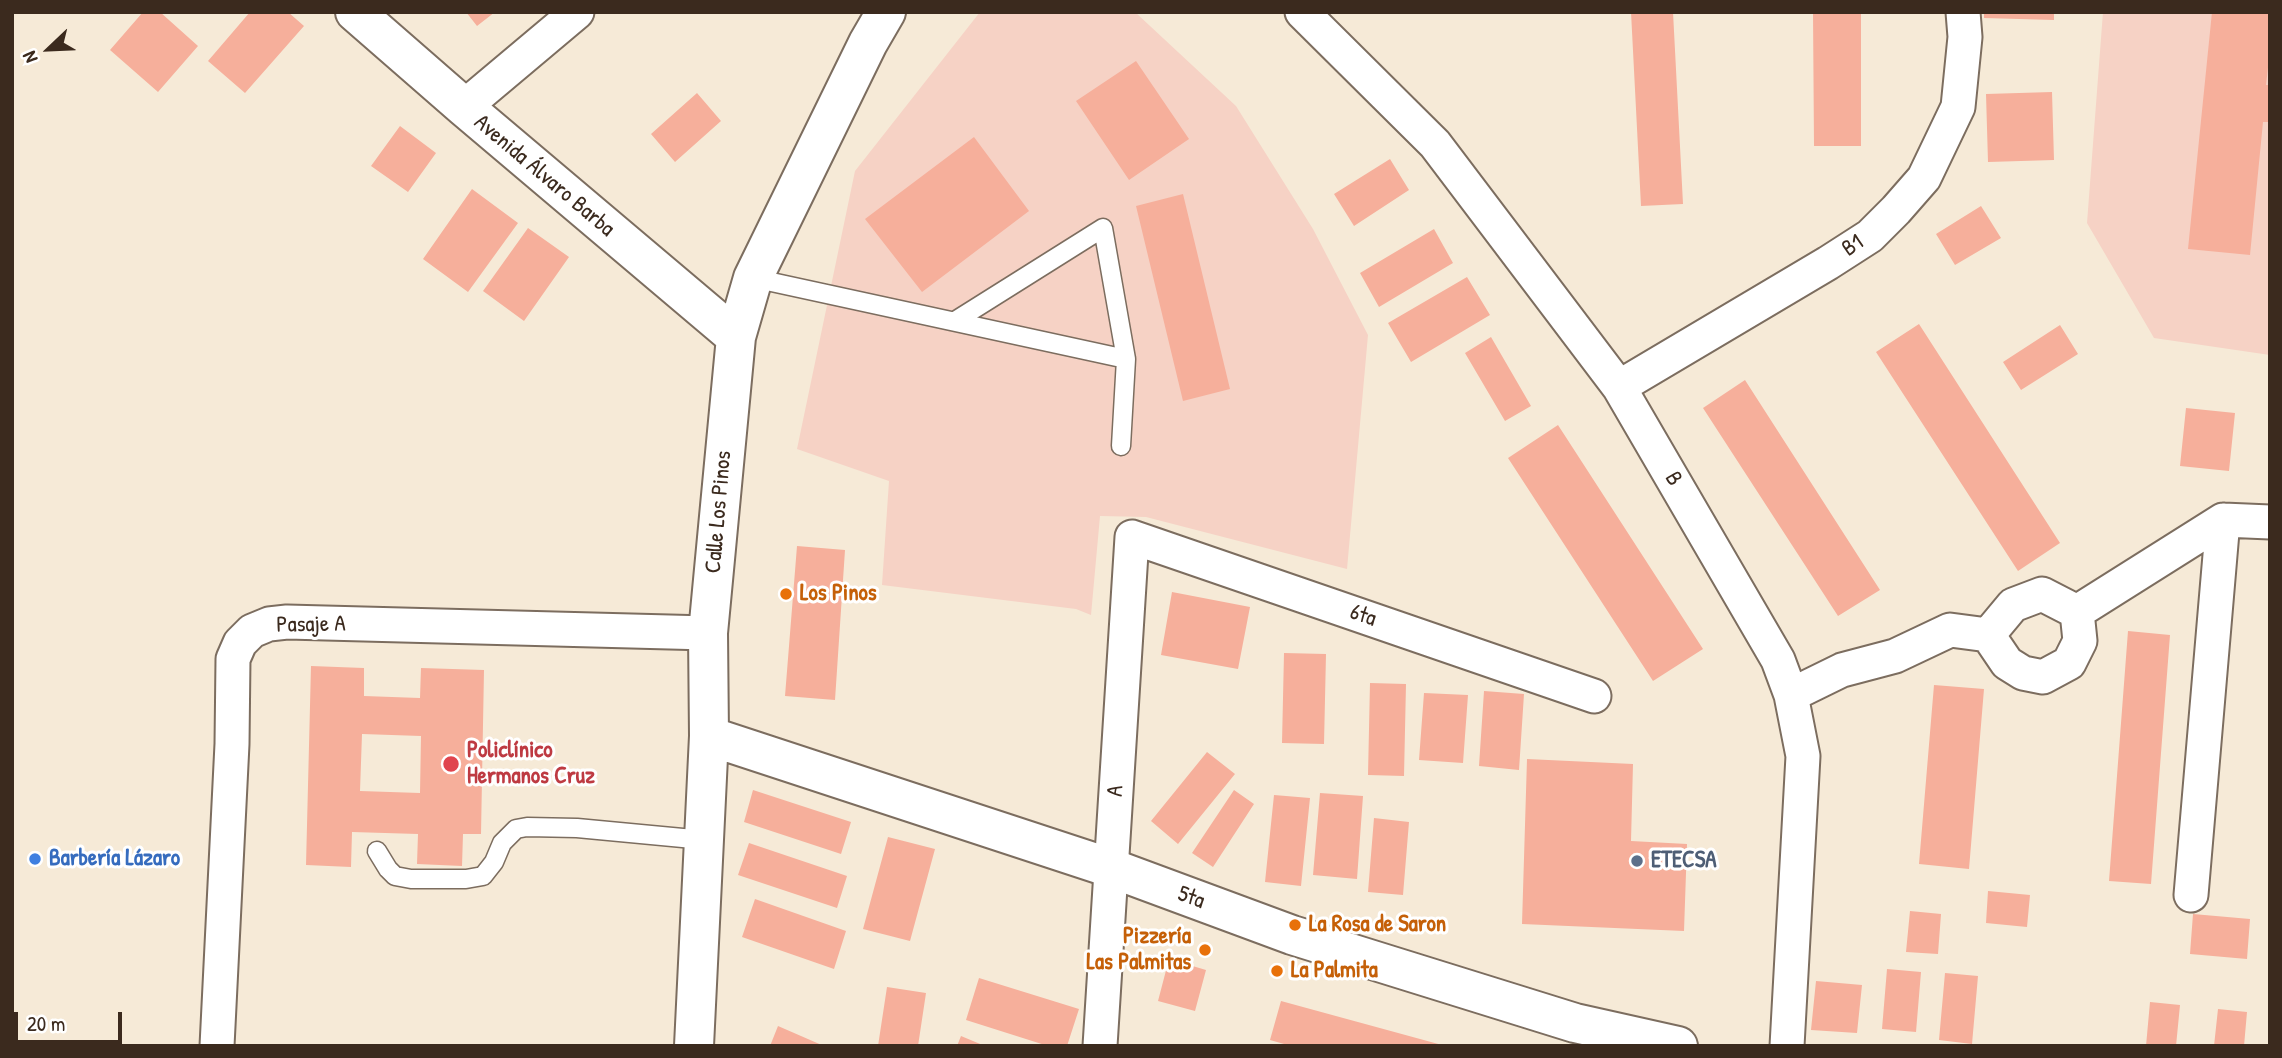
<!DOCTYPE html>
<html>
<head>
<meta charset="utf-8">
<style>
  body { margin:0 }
  #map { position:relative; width:2282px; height:1058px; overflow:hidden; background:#f6ead7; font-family:"Patrick Hand",sans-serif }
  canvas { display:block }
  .frame { position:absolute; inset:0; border:14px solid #3b2a1e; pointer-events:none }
  .north { position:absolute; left:14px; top:14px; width:70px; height:70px; -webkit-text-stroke:5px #fff; paint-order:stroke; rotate:247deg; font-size:19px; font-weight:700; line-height:28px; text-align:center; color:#3b2a1e }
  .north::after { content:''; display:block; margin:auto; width:24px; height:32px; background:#3b2a1e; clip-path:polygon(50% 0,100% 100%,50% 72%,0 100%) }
  .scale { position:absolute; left:14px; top:1012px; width:108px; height:32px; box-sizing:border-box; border:4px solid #3b2a1e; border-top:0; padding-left:9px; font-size:21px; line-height:24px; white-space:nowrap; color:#3b2a1e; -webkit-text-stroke:5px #fff; paint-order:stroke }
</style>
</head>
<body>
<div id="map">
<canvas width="2282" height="1058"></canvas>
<div class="frame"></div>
<div class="north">N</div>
<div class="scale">20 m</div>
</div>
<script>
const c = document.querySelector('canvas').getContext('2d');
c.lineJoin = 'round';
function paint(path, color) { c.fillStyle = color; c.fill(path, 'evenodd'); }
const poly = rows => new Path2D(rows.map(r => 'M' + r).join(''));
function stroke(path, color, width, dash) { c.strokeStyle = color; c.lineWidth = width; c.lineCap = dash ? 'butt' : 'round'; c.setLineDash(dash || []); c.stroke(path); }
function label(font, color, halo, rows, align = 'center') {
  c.font = font + ' "Patrick Hand",sans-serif'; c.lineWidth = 6; c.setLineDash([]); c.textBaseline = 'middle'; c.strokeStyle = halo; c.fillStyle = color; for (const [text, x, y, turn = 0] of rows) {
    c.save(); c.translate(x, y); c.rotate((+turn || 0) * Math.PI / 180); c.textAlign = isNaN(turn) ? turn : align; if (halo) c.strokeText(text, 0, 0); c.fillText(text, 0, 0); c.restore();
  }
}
const built = poly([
  [980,12,1135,12,1236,106,1313,229,1368,335,1347,569,1146,517,1100,516,1091,615,1076,609,882,585,889,481,797,449,855,171],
  [2103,12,2270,12,2270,355,2154,338,2087,223]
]);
const building = poly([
  [143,12,160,12,198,46,158,92,110,50],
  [250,12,288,12,304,26,245,93,208,61],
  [466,12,495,12,477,26],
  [1631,12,1673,12,1683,204,1641,206],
  [1813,12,1861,12,1861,146,1814,146],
  [1984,12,2054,12,2054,20,1984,18],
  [2212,12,2270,12,2270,50,2266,85,2270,85,2270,122,2263,122,2250,255,2188,249],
  [1136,61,1189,139,1129,180,1076,101],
  [2052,92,2054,160,1988,162,1986,94],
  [697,93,721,121,675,162,651,134],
  [400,126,436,153,408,192,371,166],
  [974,137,1029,211,922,292,865,219],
  [1390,159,1409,190,1354,226,1334,194],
  [472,189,518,223,468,292,423,259],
  [1183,194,1230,389,1183,401,1136,206],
  [1981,206,2001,238,1955,265,1936,234],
  [528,228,569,257,524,321,483,291],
  [1434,229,1453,263,1379,307,1360,273],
  [1467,277,1490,315,1411,362,1388,323],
  [1919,324,2060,543,2018,571,1876,352],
  [2060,325,2078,354,2021,390,2003,362],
  [1491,337,1531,406,1505,421,1465,353],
  [1745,380,1880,590,1838,616,1703,408],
  [2186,408,2235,413,2229,471,2180,466],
  [1558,425,1703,649,1653,681,1508,458],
  [797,546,845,550,835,700,785,696],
  [1172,592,1250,607,1238,669,1161,655],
  [2128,631,2170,635,2151,884,2109,881],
  [1284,653,1326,654,1324,744,1282,743],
  [311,666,364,668,364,696,420,698,421,668,484,670,481,834,463,834,462,866,417,864,418,834,352,832,351,867,306,865],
  [362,734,421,736,420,793,360,791],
  [1370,683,1406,684,1404,776,1368,775],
  [1934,685,1984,689,1969,869,1919,864],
  [1484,691,1524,694,1519,770,1479,766],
  [1424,693,1468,695,1463,763,1419,760],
  [1207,752,1235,774,1178,844,1151,821],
  [1527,759,1633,764,1631,841,1687,844,1684,931,1522,924],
  [753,790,851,822,841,854,744,822],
  [1234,790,1254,804,1213,867,1192,853],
  [1320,793,1363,796,1357,879,1313,875],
  [1274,795,1310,798,1301,886,1265,882],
  [1374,818,1409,822,1403,895,1368,892],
  [888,837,935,849,910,941,863,929],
  [749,843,847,876,837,908,738,875],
  [1988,891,2030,895,2027,927,1986,923],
  [755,899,846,931,834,969,742,937],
  [1910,911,1941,914,1938,954,1906,952],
  [2193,914,2250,919,2247,959,2190,954],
  [1169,959,1206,970,1195,1011,1158,1001],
  [1887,969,1921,972,1916,1032,1882,1029],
  [1945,973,1978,976,1972,1044,1939,1040],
  [979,978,1079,1009,1067,1046,1048,1046,966,1020],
  [1816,981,1862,985,1857,1033,1811,1030],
  [887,987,926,993,918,1046,878,1046],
  [1281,1001,1442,1045,1442,1046,1291,1046,1270,1040],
  [2150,1002,2180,1005,2176,1046,2146,1046],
  [2218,1009,2247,1012,2244,1046,2214,1046],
  [778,1026,824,1046,770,1046],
  [961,1036,985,1046,957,1046]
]);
const lane = poly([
  [753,278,1126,359,1103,228,955,321],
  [1121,446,1126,359],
  [377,851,388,869,395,876,411,879,466,879,483,876,494,862,502,843,516,829,527,827,577,828,704,840]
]);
const street = poly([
  [1302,12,1435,144,1619,387,1778,660,1791,695,1803,756,1787,1046],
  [464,107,577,12],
  [1619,387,1828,263,1870,236,1896,210,1924,178,1958,107,1965,37,1963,12],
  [1988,635,2007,663,2023,673,2043,677,2069,663,2080,641,2077,612],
  [1791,695,1842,670,1895,656,1950,630,1988,635,2013,605,2042,594,2077,612,2223,520,2270,522],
  [2191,895,2223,520],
  [217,1046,232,744,233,659,240,643,252,631,269,624,287,622,708,633],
  [1100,1046,1132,537,1594,696]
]);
const secondary = poly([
  [355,12,464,107,736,337],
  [709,736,1111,868,1292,935,1575,1023,1678,1046],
  [694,1046,709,736,708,633,736,337,753,278,868,43,886,12]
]);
const markers = [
  [786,594,7,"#e8710a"],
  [451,764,9,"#e0444e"],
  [35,859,7,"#3f7fe0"],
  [1637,861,7,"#5c6f8a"],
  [1295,925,7,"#e8710a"],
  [1205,950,7,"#e8710a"],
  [1277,971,7,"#e8710a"]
];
const streetNames = [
  ["Avenida Álvaro Barba",544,176,40],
  ["B1",1853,246,-34],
  ["B",1673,479,60],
  ["Calle Los Pinos",719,512,-85],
  ["6ta",1363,616,19],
  ["Pasaje A",311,625,-1],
  ["A",1116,791,-86],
  ["5ta",1191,898,20]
];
const foodNames = [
  ["Los Pinos",800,594],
  ["La Rosa de Saron",1309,925],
  ["Pizzería",1191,937,"right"],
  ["Las Palmitas",1191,963,"right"],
  ["La Palmita",1291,971]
];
const healthNames = [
  ["Policlínico",467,751],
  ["Hermanos Cruz",467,777]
];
const shopNames = [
  ["Barbería Lázaro",49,859]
];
const serviceNames = [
  ["ETECSA",1651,861]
];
paint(built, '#f6d2c5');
paint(building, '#f6af9b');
stroke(lane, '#7c6d5f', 21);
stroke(street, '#7c6d5f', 37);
stroke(secondary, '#7c6d5f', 42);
stroke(lane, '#fff', 18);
stroke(street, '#fff', 33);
stroke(secondary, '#fff', 38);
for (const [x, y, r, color] of markers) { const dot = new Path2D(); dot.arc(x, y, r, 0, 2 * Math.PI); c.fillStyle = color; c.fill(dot); stroke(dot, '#fff', 2.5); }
label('23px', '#3b2a1e', '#fff', streetNames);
label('bold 23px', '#c56008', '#fff', foodNames, 'left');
label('bold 23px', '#be3a42', '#fff', healthNames, 'left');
label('bold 23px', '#366cbe', '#fff', shopNames, 'left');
label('bold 23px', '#4e5e75', '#fff', serviceNames, 'left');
</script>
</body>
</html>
